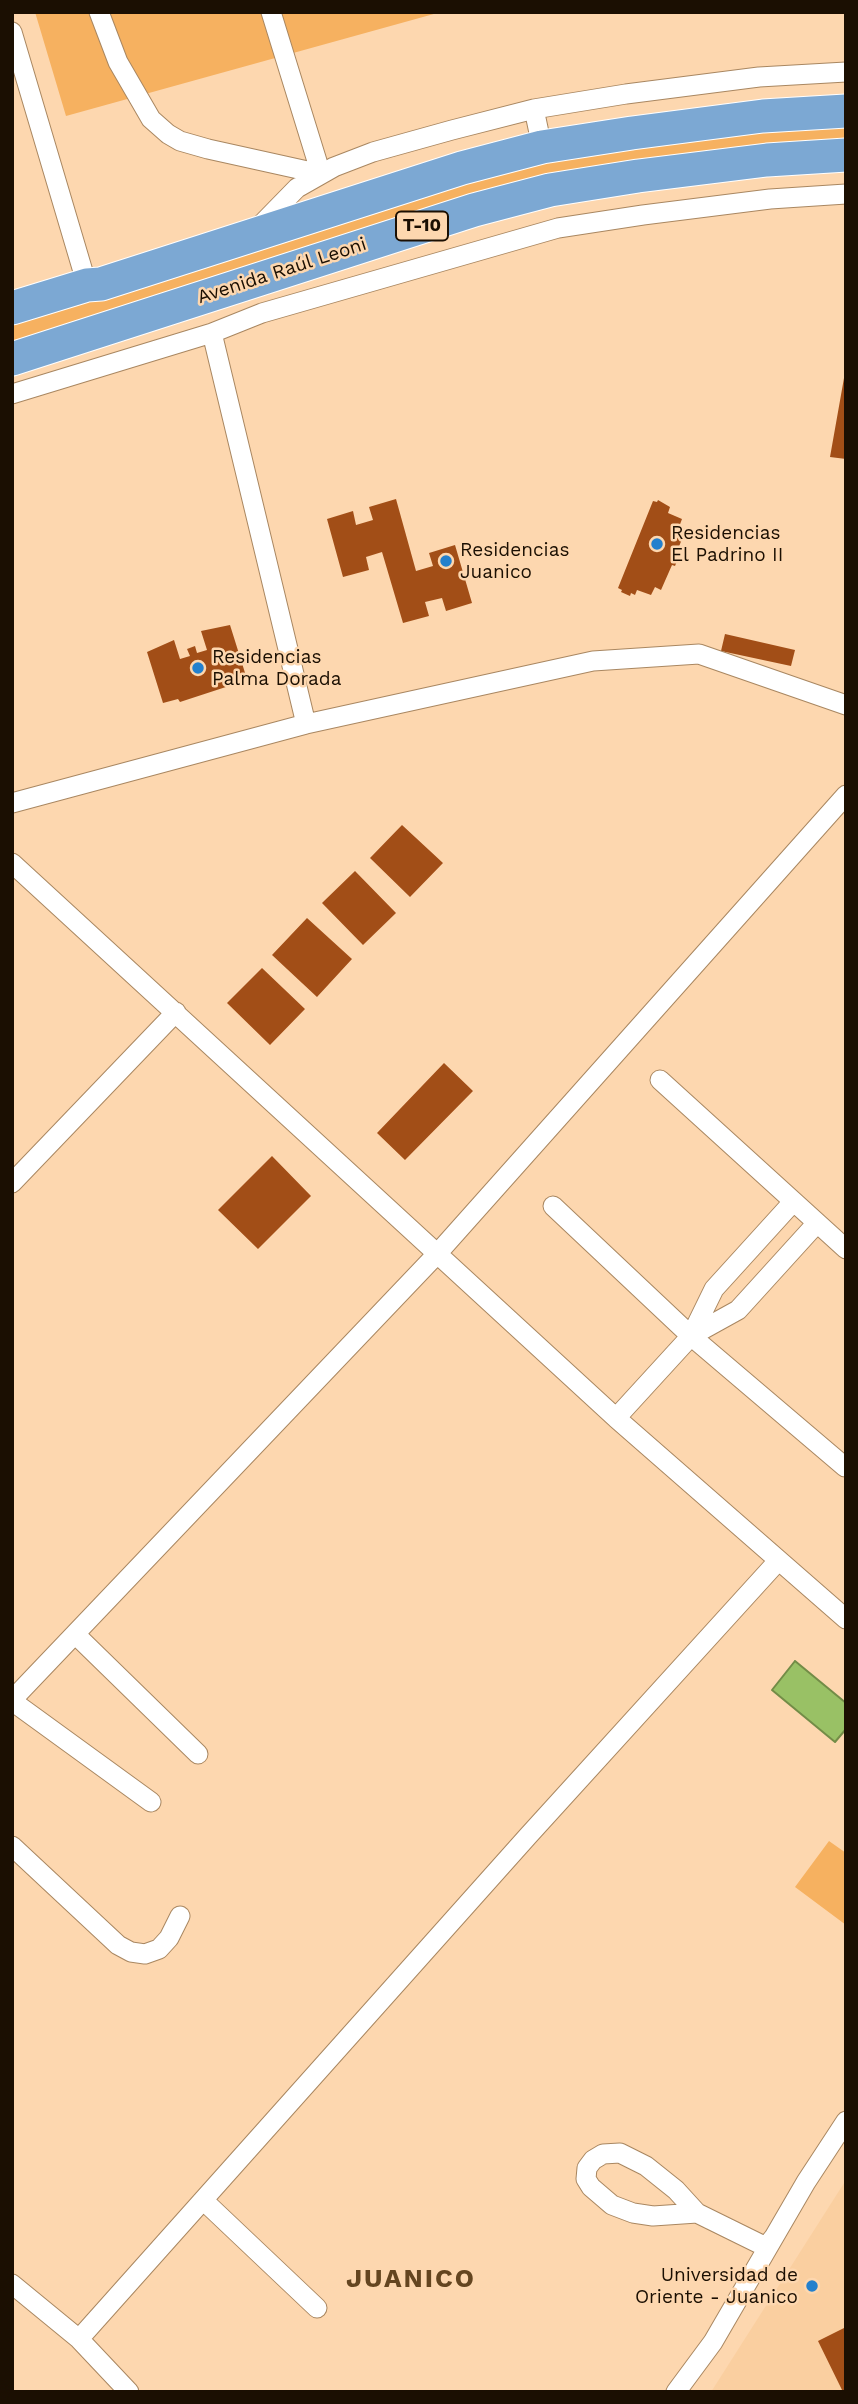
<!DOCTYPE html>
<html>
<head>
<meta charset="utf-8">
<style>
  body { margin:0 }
  #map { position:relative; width:858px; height:2404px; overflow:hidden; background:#fdd7af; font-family:"Work Sans",sans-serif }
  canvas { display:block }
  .frame { position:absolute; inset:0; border:14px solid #1b0f02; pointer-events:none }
</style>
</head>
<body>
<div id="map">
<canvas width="858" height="2404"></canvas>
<div class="frame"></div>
</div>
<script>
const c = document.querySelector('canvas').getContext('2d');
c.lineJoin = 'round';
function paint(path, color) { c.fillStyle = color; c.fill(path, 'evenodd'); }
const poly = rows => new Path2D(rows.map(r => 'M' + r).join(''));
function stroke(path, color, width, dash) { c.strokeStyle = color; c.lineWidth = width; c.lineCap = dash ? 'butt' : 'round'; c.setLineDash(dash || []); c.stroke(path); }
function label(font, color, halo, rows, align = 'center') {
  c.font = font + ' "Work Sans",sans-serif'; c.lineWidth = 5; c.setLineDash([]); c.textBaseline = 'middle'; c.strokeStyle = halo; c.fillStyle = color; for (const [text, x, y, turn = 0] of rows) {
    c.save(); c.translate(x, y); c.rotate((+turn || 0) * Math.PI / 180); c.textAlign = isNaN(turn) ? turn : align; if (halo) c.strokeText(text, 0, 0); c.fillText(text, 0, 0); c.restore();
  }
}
const built = poly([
  [846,2180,846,2392,711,2392]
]);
const green = poly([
  [35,12,441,12,66,116],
  [846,126,846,146,691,157,12,345,12,322,502,170,692,138],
  [829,1841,846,1853,846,1925,795,1887]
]);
const water = poly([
  [795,1661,846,1703,846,1729,835,1742,772,1690,795,1661]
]);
const building = poly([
  [844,378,846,378,846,459,830,457],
  [396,499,416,571,433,566,429,553,455,545,472,603,446,611,442,598,425,602,429,616,403,623,382,552,366,557,369,570,343,577,327,519,353,511,356,525,373,520,369,507],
  [658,500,670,507,668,513,682,519,679,527,686,529,676,554,679,556,675,566,672,565,661,590,655,587,651,595,637,590,635,595,631,593,630,596,621,592,622,590,618,588,653,501,657,502],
  [230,625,246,676,231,681,232,685,180,702,178,699,163,703,147,652,174,640,180,659,190,656,187,649,195,646,197,653,207,650,201,631],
  [725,634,795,650,791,666,721,651],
  [402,825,443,863,410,897,370,858],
  [355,871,396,913,363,945,322,903],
  [307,918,352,959,317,997,272,955],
  [262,968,305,1009,270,1045,227,1003],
  [444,1063,473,1091,405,1160,377,1133],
  [272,1156,311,1196,258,1249,218,1210],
  [846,2327,846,2392,843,2392,818,2341]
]);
const minor = poly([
  [99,12,118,62,151,119,168,134,180,141,208,149,321,174,271,12],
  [12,32,87,285],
  [534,109,542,147],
  [255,231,297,188,334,167,373,152,452,130,534,109,626,94,759,77,846,72],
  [212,333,306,724],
  [12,394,212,333,262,313,558,228,643,215,770,199,846,194],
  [12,803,306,724,593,661,699,654,846,705],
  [12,863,616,1418,846,1619],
  [660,1080,846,1249],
  [12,1183,176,1012],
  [553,1206,691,1336,845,1467],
  [691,1336,738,1310,817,1223],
  [616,1418,691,1336,714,1289,793,1202],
  [75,1634,198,1754],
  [12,1700,437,1254,846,795],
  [12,1701,151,1802],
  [12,1846,118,1945,131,1952,145,1954,159,1949,169,1938,180,1916],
  [203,2200,317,2308],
  [697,2213,653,2216,633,2213,612,2205,591,2187,586,2179,587,2168,593,2160,603,2154,620,2153,646,2166,676,2190,697,2213,766,2247,774,2237],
  [12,2284,79,2339,129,2392],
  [79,2339,528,1836,778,1561],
  [676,2392,713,2342,806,2182,846,2121]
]);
const trunk = poly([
  [12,308,87,285,101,284,462,168,542,147,632,133,763,116,846,111],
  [12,359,474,210,550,190,638,176,767,160,846,155]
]);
const markers = [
  [657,544,7,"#2380cd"],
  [446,561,7,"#2380cd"],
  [198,668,7,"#2380cd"],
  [812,2286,7,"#2380cd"]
];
const shields = [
  [422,226,52]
];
const shieldNames = [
  ["T-10",422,226]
];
const streetNames = [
  ["Avenida Raúl Leoni",282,271,-18]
];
const poiNames = [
  ["Residencias",671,533],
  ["El Padrino II",671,555],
  ["Residencias",460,550],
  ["Juanico",460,572],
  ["Residencias",212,657],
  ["Palma Dorada",212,679],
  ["Universidad de",798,2275,"right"],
  ["Oriente - Juanico",798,2297,"right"]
];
const districtNames = [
  ["JUANICO",411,2279]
];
paint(built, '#facfa0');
paint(green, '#f6b160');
paint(water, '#99c165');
stroke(water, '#738c47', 2);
paint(building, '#a24e17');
stroke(minor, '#a98761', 21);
stroke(trunk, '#fff', 35);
stroke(minor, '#fff', 19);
stroke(trunk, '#7ca8d3', 33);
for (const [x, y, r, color] of markers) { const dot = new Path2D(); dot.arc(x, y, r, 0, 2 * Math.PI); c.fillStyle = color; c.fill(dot); stroke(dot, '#fdd7af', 2.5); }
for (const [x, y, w] of shields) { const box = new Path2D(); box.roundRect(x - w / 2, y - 14.5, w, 29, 5); c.fillStyle = '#fdd7af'; c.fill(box); stroke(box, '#1b0f02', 2); }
label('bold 18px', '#1b0f02', null, shieldNames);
label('19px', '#1b0f02', '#fdd7af', streetNames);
label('19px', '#1b0f02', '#fdd7af', poiNames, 'left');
c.letterSpacing = '2px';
label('bold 26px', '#644520', '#fdd7af', districtNames);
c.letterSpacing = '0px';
</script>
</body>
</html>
